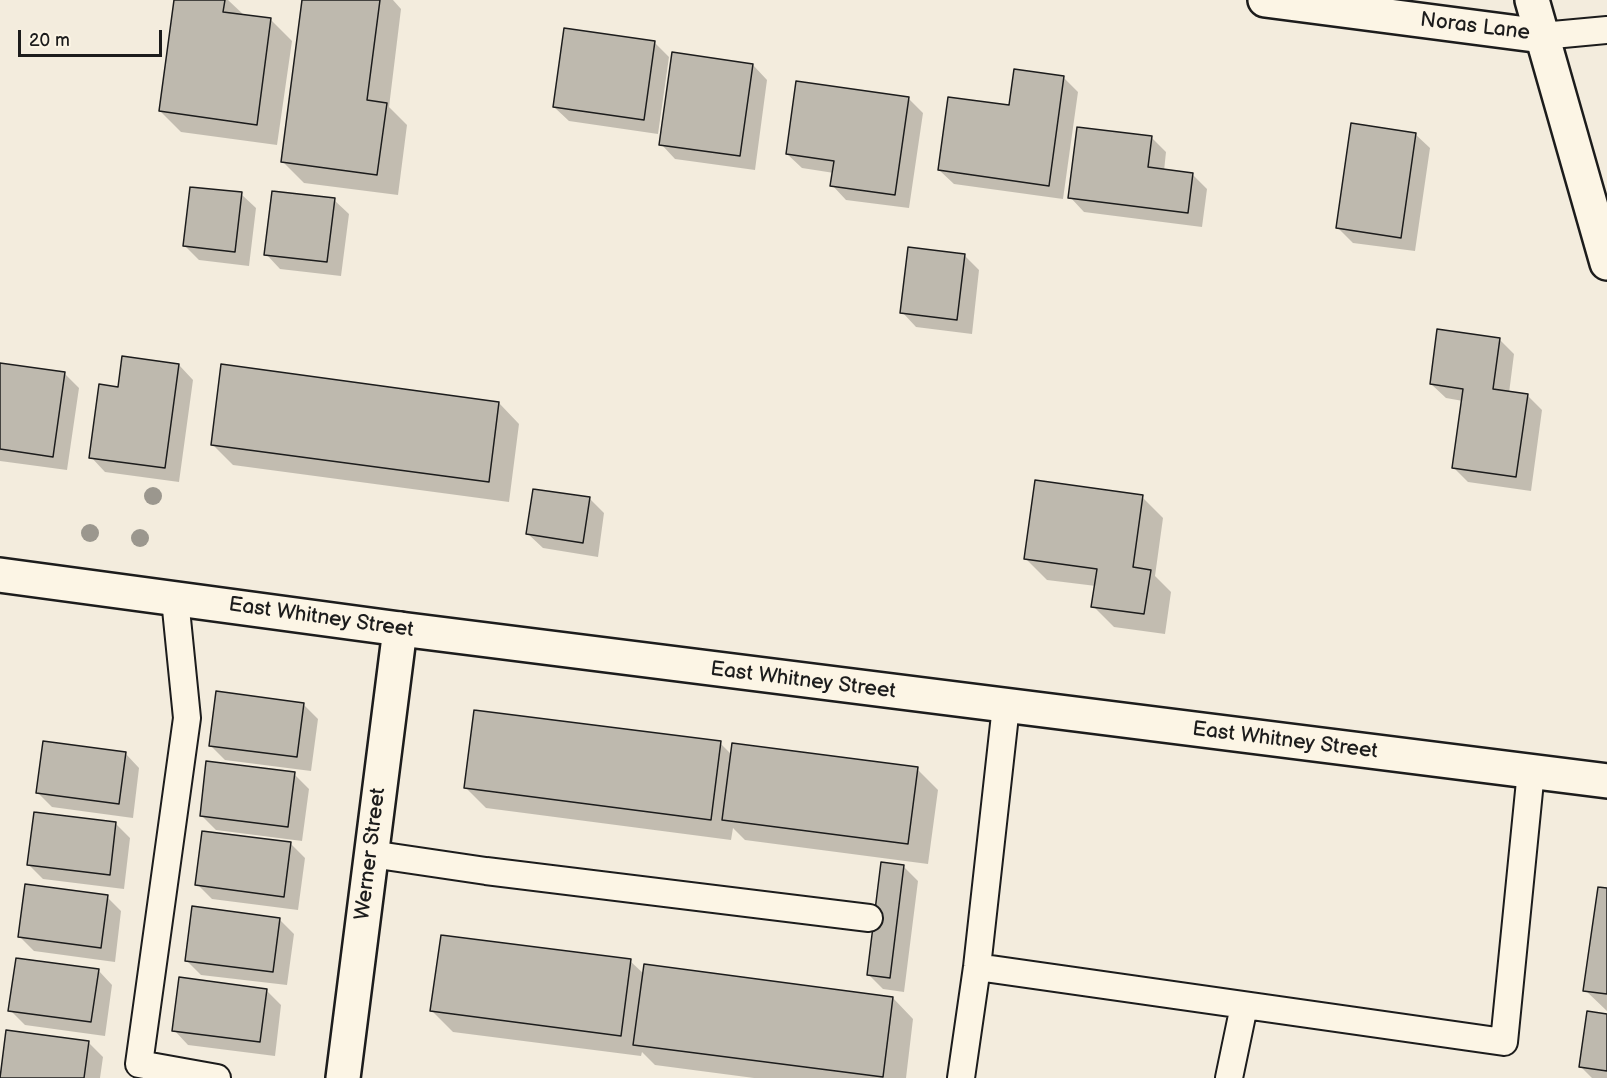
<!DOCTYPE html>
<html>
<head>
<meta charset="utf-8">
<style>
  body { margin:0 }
  #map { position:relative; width:1607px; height:1078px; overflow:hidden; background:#f3ecdd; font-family:"Balsamiq Sans",sans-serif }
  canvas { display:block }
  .scale { position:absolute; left:18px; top:30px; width:144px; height:27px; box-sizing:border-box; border:3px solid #1c1c1c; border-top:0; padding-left:8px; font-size:18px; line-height:21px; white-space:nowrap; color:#1c1c1c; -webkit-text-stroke:4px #fcf5e5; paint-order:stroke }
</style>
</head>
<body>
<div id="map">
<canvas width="1607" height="1078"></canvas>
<div class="scale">20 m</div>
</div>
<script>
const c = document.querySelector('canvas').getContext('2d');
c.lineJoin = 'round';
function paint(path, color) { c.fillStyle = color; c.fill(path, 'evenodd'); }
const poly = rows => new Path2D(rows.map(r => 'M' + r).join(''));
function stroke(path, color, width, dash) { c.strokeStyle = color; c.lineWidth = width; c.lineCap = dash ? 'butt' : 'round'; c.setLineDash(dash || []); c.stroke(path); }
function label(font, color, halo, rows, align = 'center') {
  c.font = font + ' "Balsamiq Sans",sans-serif'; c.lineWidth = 4.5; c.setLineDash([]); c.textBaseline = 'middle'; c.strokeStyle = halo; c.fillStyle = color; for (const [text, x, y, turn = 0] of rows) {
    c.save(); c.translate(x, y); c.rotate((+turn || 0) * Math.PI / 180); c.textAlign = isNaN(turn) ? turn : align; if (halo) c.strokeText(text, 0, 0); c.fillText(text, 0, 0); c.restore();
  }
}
const shadow = poly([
  [176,0,228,0,245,16,271,20,292,41,277,145,181,132,160,111],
  [304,0,393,0,401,9,389,107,407,125,398,195,304,183,283,162],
  [654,42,669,57,658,134,569,121,554,107],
  [753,65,767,80,755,170,675,159,661,144],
  [1063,77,1078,92,1063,199,954,184,939,170,1010,107],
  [908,98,923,113,909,208,846,200,832,185,834,173,802,168,787,154],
  [1415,134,1430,148,1415,251,1353,243,1338,228],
  [1151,137,1166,152,1164,171,1192,174,1207,189,1202,227,1084,212,1070,197],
  [241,194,256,208,249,266,199,260,185,246],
  [334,200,349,214,341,276,280,269,266,254],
  [965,256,979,270,972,334,916,327,902,312],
  [1499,339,1514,354,1509,393,1527,395,1542,410,1531,491,1468,482,1453,467,1463,401,1446,398,1431,384],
  [0,364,64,373,79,388,67,470,0,461],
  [179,365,193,380,179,482,105,472,91,457],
  [499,403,519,424,509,502,233,465,212,444],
  [535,490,590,499,604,513,598,557,543,548,528,534],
  [1142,497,1163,518,1155,576,1171,592,1165,634,1114,627,1093,606,1096,586,1047,580,1026,559],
  [303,704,318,719,311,771,225,760,210,745],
  [720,743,732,755,917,769,938,790,928,864,745,840,733,828,731,840,486,808,466,788],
  [125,753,139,768,133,818,52,807,38,793],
  [294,774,309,789,302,841,216,830,201,815],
  [116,824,130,838,124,889,43,879,28,864],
  [290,843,305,858,298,910,212,899,197,884],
  [903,866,918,881,904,992,883,989,868,974],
  [1607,890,1607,1011,1585,990],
  [107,897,121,911,115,962,34,951,20,937],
  [279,919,294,934,287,985,201,975,186,960],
  [630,961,644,974,893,998,913,1019,906,1078,754,1078,655,1065,642,1052,641,1056,453,1032,432,1011],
  [98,970,112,985,105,1036,25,1025,10,1010],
  [266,990,281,1005,275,1056,188,1045,174,1030],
  [1607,1016,1607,1078,1592,1078,1580,1066],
  [88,1042,103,1057,100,1078,2,1078]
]);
const building = poly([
  [174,0,225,0,223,12,271,18,257,125,159,111,174,0],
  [302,0,380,0,367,100,387,103,377,175,281,162,302,0],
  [564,28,655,41,644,120,553,107,564,28],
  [672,52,753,64,740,156,659,145,672,52],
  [1014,69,1064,76,1049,186,938,170,948,97,1009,105,1014,69],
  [796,81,909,97,895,195,830,186,834,161,786,154,796,81],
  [1351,123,1416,133,1401,238,1336,228,1351,123],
  [1077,127,1152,136,1148,167,1193,173,1188,213,1068,198,1077,127],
  [190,187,242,192,235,252,183,246,190,187],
  [272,191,335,198,327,262,264,255,272,191],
  [908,247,965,254,957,320,900,313,908,247],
  [1437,329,1500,338,1493,389,1528,394,1516,477,1452,468,1463,389,1430,384,1437,329],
  [122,356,179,364,165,468,89,458,99,384,118,387,122,356],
  [0,363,65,372,53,457,0,449,0,363],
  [221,364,499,402,489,482,211,445,221,364],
  [1035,480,1143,495,1133,567,1151,570,1144,614,1091,607,1097,569,1024,559,1035,480],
  [533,489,590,497,583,543,526,534,533,489],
  [216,691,304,703,297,757,209,746,216,691],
  [474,710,721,741,711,820,464,788,474,710],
  [43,741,126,752,119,804,36,793,43,741],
  [732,743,918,767,908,844,722,820,732,743],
  [206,761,295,772,288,827,200,816,206,761],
  [34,812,116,822,110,875,27,865,34,812],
  [202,831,291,842,284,897,195,885,202,831],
  [881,862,904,865,890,978,867,975,881,862],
  [25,884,108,895,101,948,18,937,25,884],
  [1598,887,1607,888,1607,994,1583,991,1598,887],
  [192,906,280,918,273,972,185,961,192,906],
  [441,935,631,959,621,1036,430,1011,441,935],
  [16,958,99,969,91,1022,8,1011,16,958],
  [644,964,893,997,883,1077,633,1045,644,964],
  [179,977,267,989,260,1042,172,1031,179,977],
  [1587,1011,1607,1014,1607,1071,1579,1067,1587,1011],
  [6,1030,89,1041,84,1078,0,1078,6,1030]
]);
const lane = poly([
  [1542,36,1607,30],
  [175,599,187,718,139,1064,217,1078],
  [371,854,486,871,869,918],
  [977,967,1504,1042,1531,771],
  [961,1078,977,967,1006,706],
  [1229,1078,1244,1006]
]);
const street = poly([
  [1265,0,1542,36],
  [343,1078,400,629]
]);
const secondary = poly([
  [1532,0,1607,263],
  [0,575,400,629,1607,781]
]);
const trees = [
  [153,496],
  [90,533],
  [140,538]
];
const streetNames = [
  ["Noras Lane",1475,27,7],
  ["East Whitney Street",321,618,8],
  ["East Whitney Street",803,681,7],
  ["East Whitney Street",1285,741,7],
  ["Werner Street",371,854,-83]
];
paint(shadow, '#0003');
paint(building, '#beb9ae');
stroke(building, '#1c1c1c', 1.5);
stroke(lane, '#1c1c1c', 30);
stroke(street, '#1c1c1c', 38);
stroke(secondary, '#1c1c1c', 38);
stroke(lane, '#fcf5e5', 26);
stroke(street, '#fcf5e5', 33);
stroke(secondary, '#fcf5e5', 33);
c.fillStyle = '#9b978e';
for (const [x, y] of trees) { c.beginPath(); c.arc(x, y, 9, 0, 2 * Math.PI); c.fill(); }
label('21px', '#1c1c1c', '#fcf5e5', streetNames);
</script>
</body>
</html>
